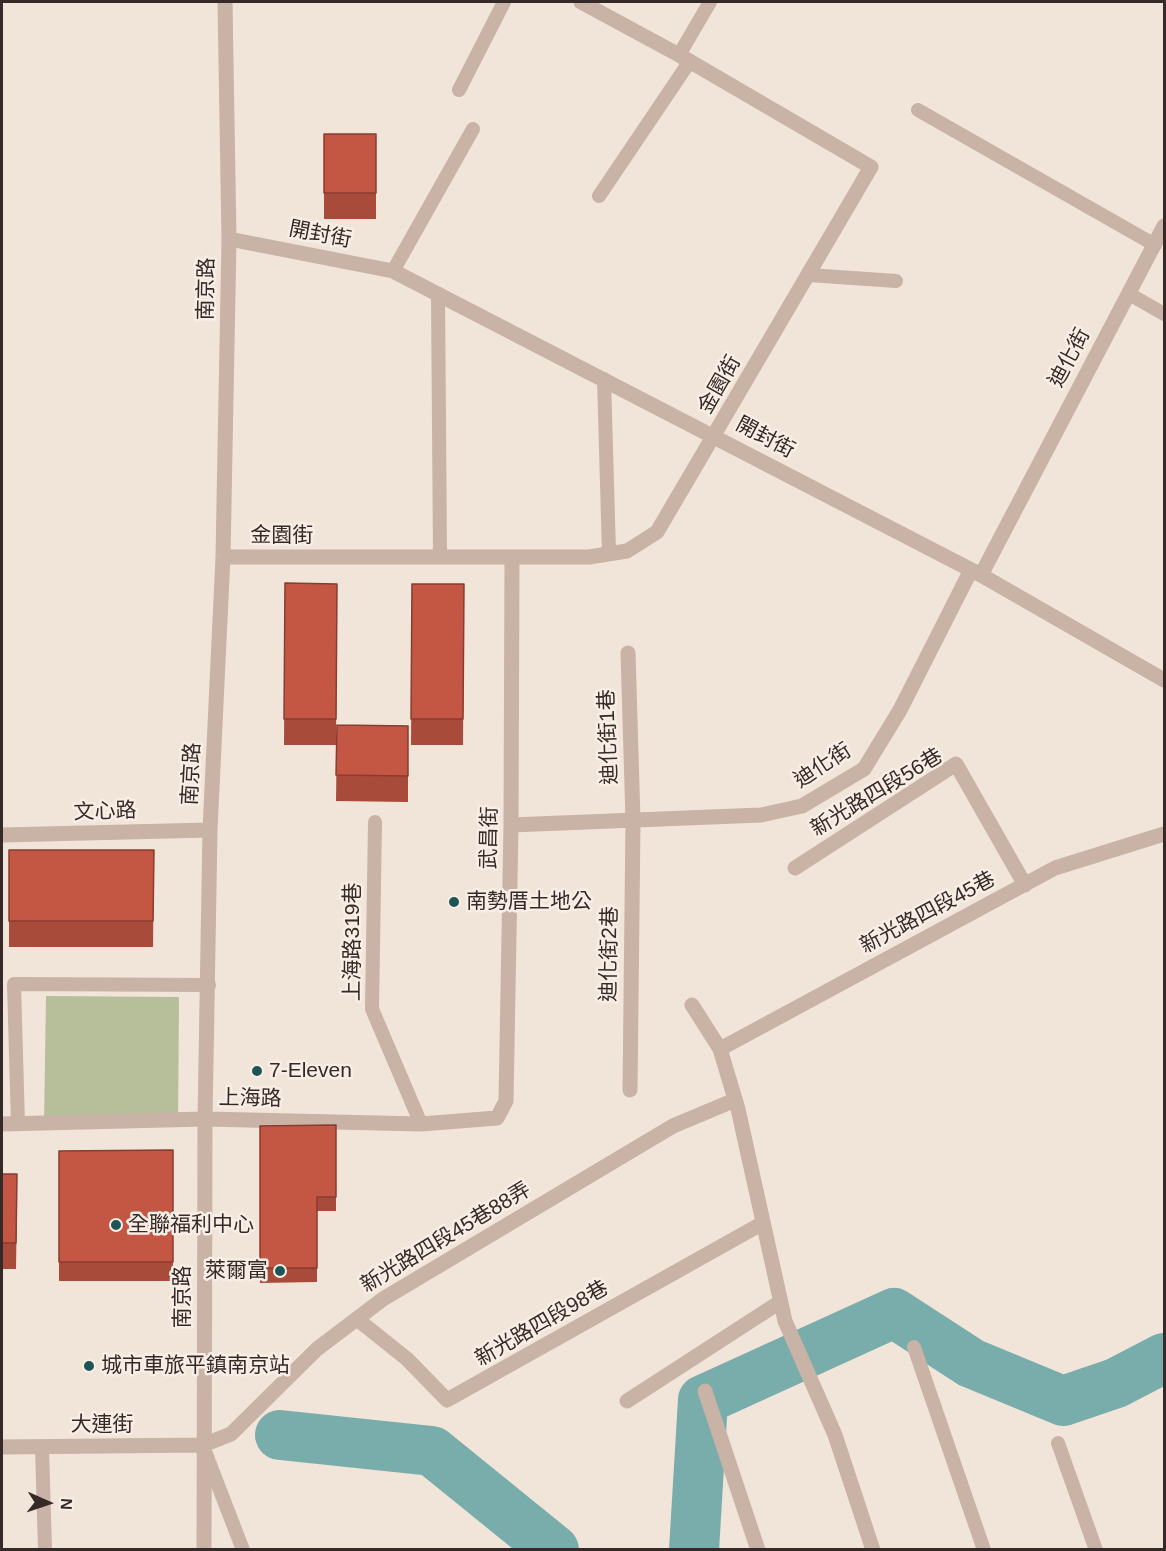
<!DOCTYPE html>
<html>
<head>
<meta charset="utf-8">
<style>
  body { margin:0 }
  #map { position:relative; width:1166px; height:1551px; overflow:hidden; background:#f1e4d9; font-family:Arial,sans-serif }
  canvas { display:block }
  .frame { position:absolute; inset:0; border:3px solid #352a27; pointer-events:none }
  .north { position:absolute; left:18px; top:1473px; width:60px; height:60px; -webkit-text-stroke:4px #f9eee5; paint-order:stroke; rotate:93deg; font-size:16px; font-weight:700; line-height:24px; text-align:center; color:#352a27 }
  .north::after { content:''; display:block; margin:auto; width:21px; height:27px; background:#352a27; clip-path:polygon(50% 0,100% 100%,50% 72%,0 100%) }
</style>
</head>
<body>
<div id="map">
<canvas width="1166" height="1551"></canvas>
<div class="frame"></div>
<div class="north">N</div>
</div>
<script>
const c = document.querySelector('canvas').getContext('2d');
c.lineJoin = 'round';
function paint(path, color) { c.fillStyle = color; c.fill(path, 'evenodd'); }
const poly = rows => new Path2D(rows.map(r => 'M' + r).join(''));
function stroke(path, color, width, dash) { c.strokeStyle = color; c.lineWidth = width; c.lineCap = dash ? 'butt' : 'round'; c.setLineDash(dash || []); c.stroke(path); }
function label(font, color, halo, rows, align = 'center') {
  c.font = font + ' Arial,"Noto Sans TC",sans-serif'; c.lineWidth = 5; c.setLineDash([]); c.textBaseline = 'middle'; c.strokeStyle = halo; c.fillStyle = color; for (const [text, x, y, turn = 0] of rows) {
    c.save(); c.translate(x, y); c.rotate((+turn || 0) * Math.PI / 180); c.textAlign = isNaN(turn) ? turn : align; if (halo) c.strokeText(text, 0, 0); c.fillText(text, 0, 0); c.restore();
  }
}
const green = poly([
  [46,996,179,997,178,1125,44,1124]
]);
const river = poly([
  [280,1435,432,1451,554,1550],
  [694,1550,703,1400,894,1313,971,1363,1063,1401,1116,1383,1164,1358]
]);
const lane = poly([
  [679,55,710,2],
  [459,90,504,2],
  [918,110,1155,245],
  [599,196,690,61],
  [393,271,473,129],
  [809,275,896,281],
  [438,294,440,557],
  [1129,294,1164,314],
  [604,379,609,553],
  [375,822,372,1009,421,1124],
  [18,1124,14,984,209,985],
  [914,1347,984,1550],
  [1058,1443,1096,1550],
  [42,1447,45,1550],
  [206,1454,243,1550]
]);
const street = poly([
  [229,239,393,271,981,575,1164,680],
  [223,557,589,557,627,551,657,532,871,167,679,55,581,2],
  [981,575,1164,226],
  [628,653,633,820,630,1090],
  [511,825,761,815,802,806,864,769,900,710,971,570],
  [2,835,210,830],
  [795,868,956,764,1025,885],
  [692,1005,720,1049,738,1109,785,1321,835,1435,873,1550],
  [720,1049,1055,868,1164,834],
  [2,1124,205,1119,421,1124,497,1118,506,1101,511,825,512,557],
  [357,1319,407,1359,447,1400,763,1223],
  [705,1391,758,1550],
  [627,1401,780,1302],
  [2,1447,203,1445,231,1434,317,1349,383,1299,673,1126,735,1100],
  [204,1550,205,1119,210,830,223,557,229,239,225,2]
]);
const wall = poly([
  [324,134,376,134,376,219,324,219],
  [285,583,337,584,336,745,284,745],
  [412,584,464,584,463,745,411,745],
  [337,725,408,726,408,802,336,801],
  [9,850,154,850,153,947,9,947],
  [336,1125,336,1211,317,1211,317,1282,260,1283,260,1126],
  [173,1150,173,1281,59,1281,59,1151],
  [2,1174,17,1200,16,1269,2,1269]
]);
const building = poly([
  [324,134,376,134,376,193,324,193,324,134],
  [285,583,337,584,336,719,284,719,285,583],
  [412,584,464,584,463,719,411,719,412,584],
  [337,725,408,726,408,776,336,775,337,725],
  [9,850,154,850,153,921,9,921,9,850],
  [336,1125,336,1197,317,1197,317,1268,260,1268,260,1126,336,1125],
  [173,1150,173,1262,59,1262,59,1151,173,1150],
  [2,1174,17,1174,16,1243,2,1243,2,1174]
]);
const markers = [
  [454,902,6,"#1d5554"],
  [257,1071,6,"#1d5554"],
  [116,1225,6,"#1d5554"],
  [280,1271,6,"#1d5554"],
  [89,1366,6,"#1d5554"]
];
const streetNames = [
  ["開封街",320,235,11],
  ["南京路",207,289,-89],
  ["迪化街",1070,358,-62],
  ["金園街",720,385,-60],
  ["開封街",765,438,28],
  ["金園街",282,536],
  ["迪化街1巷",609,737,-92],
  ["迪化街",823,766,-33],
  ["南京路",192,774,-87],
  ["新光路四段56巷",877,793,-31],
  ["文心路",105,812,-2],
  ["武昌街",490,838,-89],
  ["新光路四段45巷",928,913,-28],
  ["上海路319巷",353,942,-90],
  ["迪化街2巷",610,954,-89],
  ["上海路",250,1099,1],
  ["新光路四段45巷88弄",446,1238,-31],
  ["南京路",183,1297,-90],
  ["新光路四段98巷",542,1324,-30],
  ["大連街",102,1425]
];
const poiNames = [
  ["南勢厝土地公",466,902],
  ["7-Eleven",269,1071],
  ["全聯福利中心",128,1225],
  ["萊爾富",268,1271,"right"],
  ["城市車旅平鎮南京站",101,1366]
];
paint(green, '#b6bf9a');
stroke(river, '#79adab', 50);
stroke(lane, '#c9b2a6', 14);
stroke(street, '#c9b2a6', 15);
paint(wall, '#a94b3a');
paint(building, '#c45744');
stroke(building, '#893d30', 1.5);
for (const [x, y, r, color] of markers) { const dot = new Path2D(); dot.arc(x, y, r, 0, 2 * Math.PI); c.fillStyle = color; c.fill(dot); stroke(dot, '#f9eee5', 2); }
label('21px', '#352a27', '#f9eee5', streetNames);
label('21px', '#352a27', '#f9eee5', poiNames, 'left');
</script>
</body>
</html>
